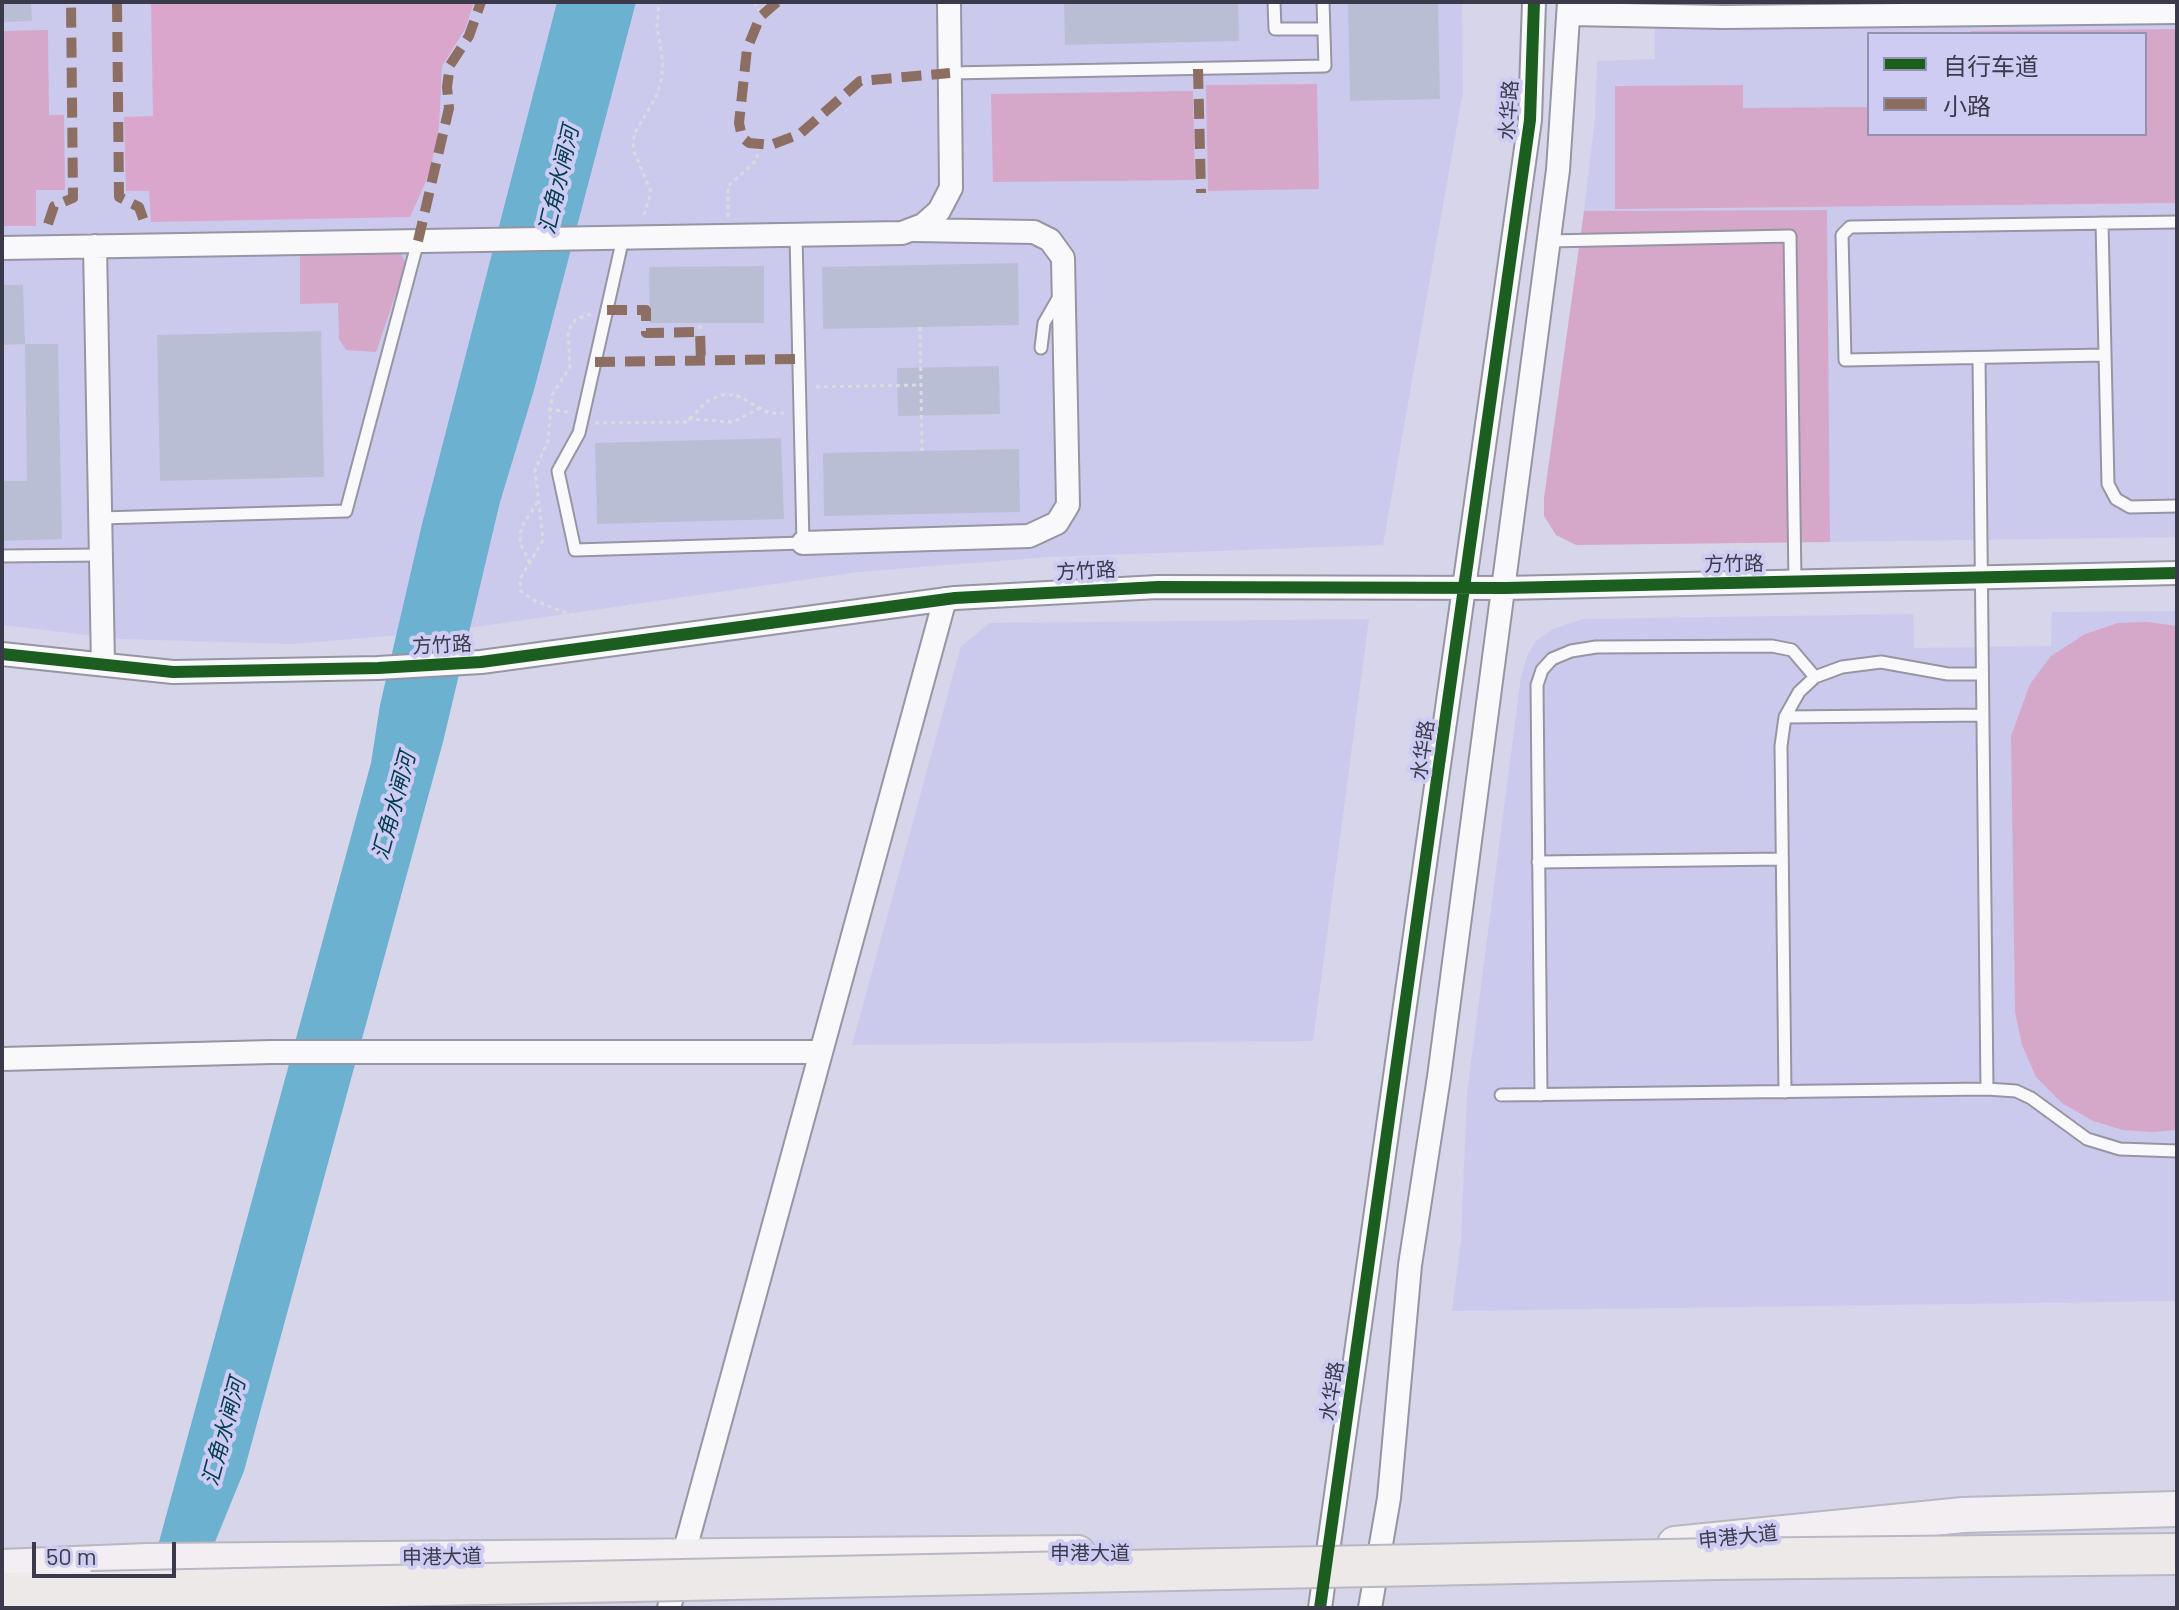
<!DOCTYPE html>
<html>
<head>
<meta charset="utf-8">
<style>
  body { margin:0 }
  #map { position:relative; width:2179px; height:1610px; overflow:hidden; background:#d6d5ea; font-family:Barlow,"Noto Sans SC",sans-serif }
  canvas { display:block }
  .frame { position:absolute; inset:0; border:4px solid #3b3a4a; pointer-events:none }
  .legend { position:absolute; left:1867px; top:32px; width:280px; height:104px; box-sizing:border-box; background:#ceccf3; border:2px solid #9392af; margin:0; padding:10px 14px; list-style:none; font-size:24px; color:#3b3a4a }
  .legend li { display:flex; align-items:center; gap:16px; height:40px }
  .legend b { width:40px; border:2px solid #9392af }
  .scale { position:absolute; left:32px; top:1542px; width:144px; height:36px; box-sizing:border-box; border:4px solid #3b3a4a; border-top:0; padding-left:10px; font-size:24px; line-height:28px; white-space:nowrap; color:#3b3a4a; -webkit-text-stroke:6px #ceccf3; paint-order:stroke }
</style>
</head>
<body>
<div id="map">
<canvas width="2179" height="1610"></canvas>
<div class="frame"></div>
<ul class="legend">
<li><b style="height:10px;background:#1b5e20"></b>自行车道</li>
<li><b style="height:10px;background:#8d6e63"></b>小路</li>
</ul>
<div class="scale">50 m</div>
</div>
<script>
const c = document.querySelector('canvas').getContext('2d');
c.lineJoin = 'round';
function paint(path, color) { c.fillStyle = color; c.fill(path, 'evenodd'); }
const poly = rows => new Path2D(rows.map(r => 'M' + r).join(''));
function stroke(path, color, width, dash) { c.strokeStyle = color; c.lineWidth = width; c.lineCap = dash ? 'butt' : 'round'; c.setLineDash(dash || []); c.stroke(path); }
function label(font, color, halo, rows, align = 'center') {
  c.font = font + ' Barlow,"Noto Sans SC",sans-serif'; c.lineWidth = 8; c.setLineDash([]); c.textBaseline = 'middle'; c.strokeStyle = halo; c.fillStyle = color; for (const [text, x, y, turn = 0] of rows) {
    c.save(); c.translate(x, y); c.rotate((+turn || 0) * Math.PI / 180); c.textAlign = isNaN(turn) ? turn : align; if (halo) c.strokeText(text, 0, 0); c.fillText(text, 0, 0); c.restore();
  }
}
const built = poly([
  [2,2,1462,2,1463,92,1383,545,1050,557,858,572,440,632,291,644,121,639,2,625],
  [1655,2,2177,2,2177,537,1830,542,1826,210,1584,211,1595,118,1597,61,1655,59],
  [1869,34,2145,34,2145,134,1869,134],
  [2177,611,2177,1301,1452,1311,1461,1241,1467,1094,1521,676,1528,654,1536,641,1553,629,1582,619,1913,614,1914,648,2051,646,2052,612],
  [1369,619,1313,1041,852,1045,961,646,990,623]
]);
const green = poly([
  [2177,29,2177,203,1615,209,1615,86,1743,85,1743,108,1869,107,1869,134,2145,134,2145,34,1971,34,1971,31],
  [48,30,49,115,64,115,65,190,36,190,36,226,2,226,2,31],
  [1317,84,1319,189,1208,191,1206,85],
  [1193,91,1195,180,993,182,991,94],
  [1827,210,1830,542,1576,545,1556,535,1544,516,1544,498,1584,211],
  [401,253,406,264,376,352,346,350,339,339,338,303,300,304,300,255],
  [2148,622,2177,626,2177,1130,2153,1132,2123,1130,2093,1121,2062,1103,2036,1077,2022,1045,2015,1012,2011,736,2030,684,2051,656,2085,634,2118,623]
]);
const forest = poly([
  [151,2,474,2,465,29,442,66,439,127,430,172,410,217,151,222,149,191,126,191,124,117,153,116]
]);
const water = poly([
  [557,2,636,2,534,390,500,502,443,742,244,1471,215,1542,198,1608,141,1608,371,763,380,705,422,524]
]);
const building = poly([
  [2,2,31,2,32,21,2,22],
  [1064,2,1238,2,1239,41,1065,45],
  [1348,2,1438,2,1440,99,1350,101],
  [1018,263,1019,325,823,329,822,267],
  [764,266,764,323,650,323,649,267],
  [2,285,23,285,25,344,2,345],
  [321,331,324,477,160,481,157,335],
  [25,344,58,344,62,539,2,541,2,481,27,481],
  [999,366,1000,414,898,416,897,368],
  [781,438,784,519,597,524,595,443],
  [1019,449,1020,512,824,516,823,453]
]);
const path = poly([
  [754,2,761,14],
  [644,215,651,192,633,149,634,134,657,95,661,80,663,63,657,26,659,2],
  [728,217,728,186,757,160,758,145],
  [591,314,576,319,568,331,570,367,552,395,548,441,535,470,543,540,520,579,521,591,533,600,597,625],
  [920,327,922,451],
  [700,329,700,323],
  [816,387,920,385],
  [548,409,568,412],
  [688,419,733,422,760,408],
  [595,423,687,422,706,402,721,395,736,395,769,413,784,413],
  [530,563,520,543,521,528,539,500]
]);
const service = poly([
  [1274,2,1275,29,1324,29],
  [950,73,1325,66,1323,2],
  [2102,223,2108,484,2116,499,2130,507,2177,506],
  [623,238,579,433,558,471,575,550,803,543,796,236],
  [1549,241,1790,236,1795,582],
  [1041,348,1044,323,1060,295],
  [2104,355,1845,360,1842,235,1850,227,2177,222],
  [100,518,346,511,418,241],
  [2,556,101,555],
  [1785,717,1799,692,1815,677,1842,667,1881,662,1948,674,1982,674],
  [1538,862,1782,859],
  [1987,1089,2016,1091,2031,1098,2087,1139,2120,1149,2177,1151],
  [1785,1092,1781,746,1785,717,1983,715],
  [1501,1095,1987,1089,1979,358],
  [1541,1095,1537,685,1542,670,1552,659,1571,651,1596,647,1772,646,1792,650,1815,677]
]);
const minor = poly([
  [1570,14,1724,17,2177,12],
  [95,246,103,664],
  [2,248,902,233,923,225,939,211,951,188,949,2],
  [803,543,1029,536,1057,523,1068,505,1063,258,1050,240,1034,232,914,230],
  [2,654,173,672,378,668,481,662,955,598,1158,587,1505,588,2177,573],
  [2,1059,271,1052,820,1052],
  [669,1608,945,599],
  [1320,1608,1530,120,1534,2],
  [1370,1608,1389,1498,1410,1265,1439,1077,1558,170,1569,2]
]);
const primary = poly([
  [1675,1544,1963,1515,2177,1509],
  [2,1567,148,1561,1078,1553]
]);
const motorway = poly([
  [2,1593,91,1592]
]);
const motorwayBridge = poly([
  [91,1592,1716,1559,2177,1554]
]);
const quiet = poly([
  [117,2,119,197,139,207,145,224],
  [777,2,760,17,747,49,739,123,742,137,749,143,771,145,800,134,860,81,950,73],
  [1198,69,1201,193],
  [48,224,54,206,73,198,71,2],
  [418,241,449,108,447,87,450,65,469,36,481,2],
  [607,310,646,310,646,333,700,332,701,361],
  [595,362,799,359]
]);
const cycleway = poly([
  [2,654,173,672,378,668,481,662,955,598,1158,587,1505,588,2177,573],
  [1320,1608,1530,120,1534,2]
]);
const streetNames = [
  ["水华路",1509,110,-86],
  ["方竹路",1734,564,-1],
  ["方竹路",1086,571,-3],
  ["方竹路",442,645,-3],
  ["水华路",1423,750,-82],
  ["水华路",1332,1391,-81],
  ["申港大道",1738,1537,-6],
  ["申港大道",1090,1553],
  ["申港大道",442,1557,-1]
];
const waterNames = [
  ["汇角水闸河",559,180,-77],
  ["汇角水闸河",394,806,-75],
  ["汇角水闸河",224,1432,-75]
];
paint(built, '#cccaec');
paint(green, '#d5a8ca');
paint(forest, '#daa6cc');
paint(water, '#6db1d1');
paint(building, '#babed5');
stroke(service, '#9595a4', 15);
stroke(minor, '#9595a4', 26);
stroke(primary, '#b8b7c2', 38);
stroke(motorway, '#b8b7c2', 44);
stroke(path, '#dadae1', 3, [4, 4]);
stroke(service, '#f9f9fc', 11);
stroke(minor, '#f9f9fc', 22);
stroke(primary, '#f2eef1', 34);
stroke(motorway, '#eee9e9', 40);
stroke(motorwayBridge, '#b8b7c2', 44, []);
stroke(motorwayBridge, '#eee9e9', 40);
stroke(quiet, '#8d6e63', 10, [20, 10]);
stroke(cycleway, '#1b5e20', 12);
label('20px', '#3b3a4a', '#ceccf3', streetNames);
label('italic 22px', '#013d50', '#ceccf3', waterNames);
</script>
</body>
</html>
